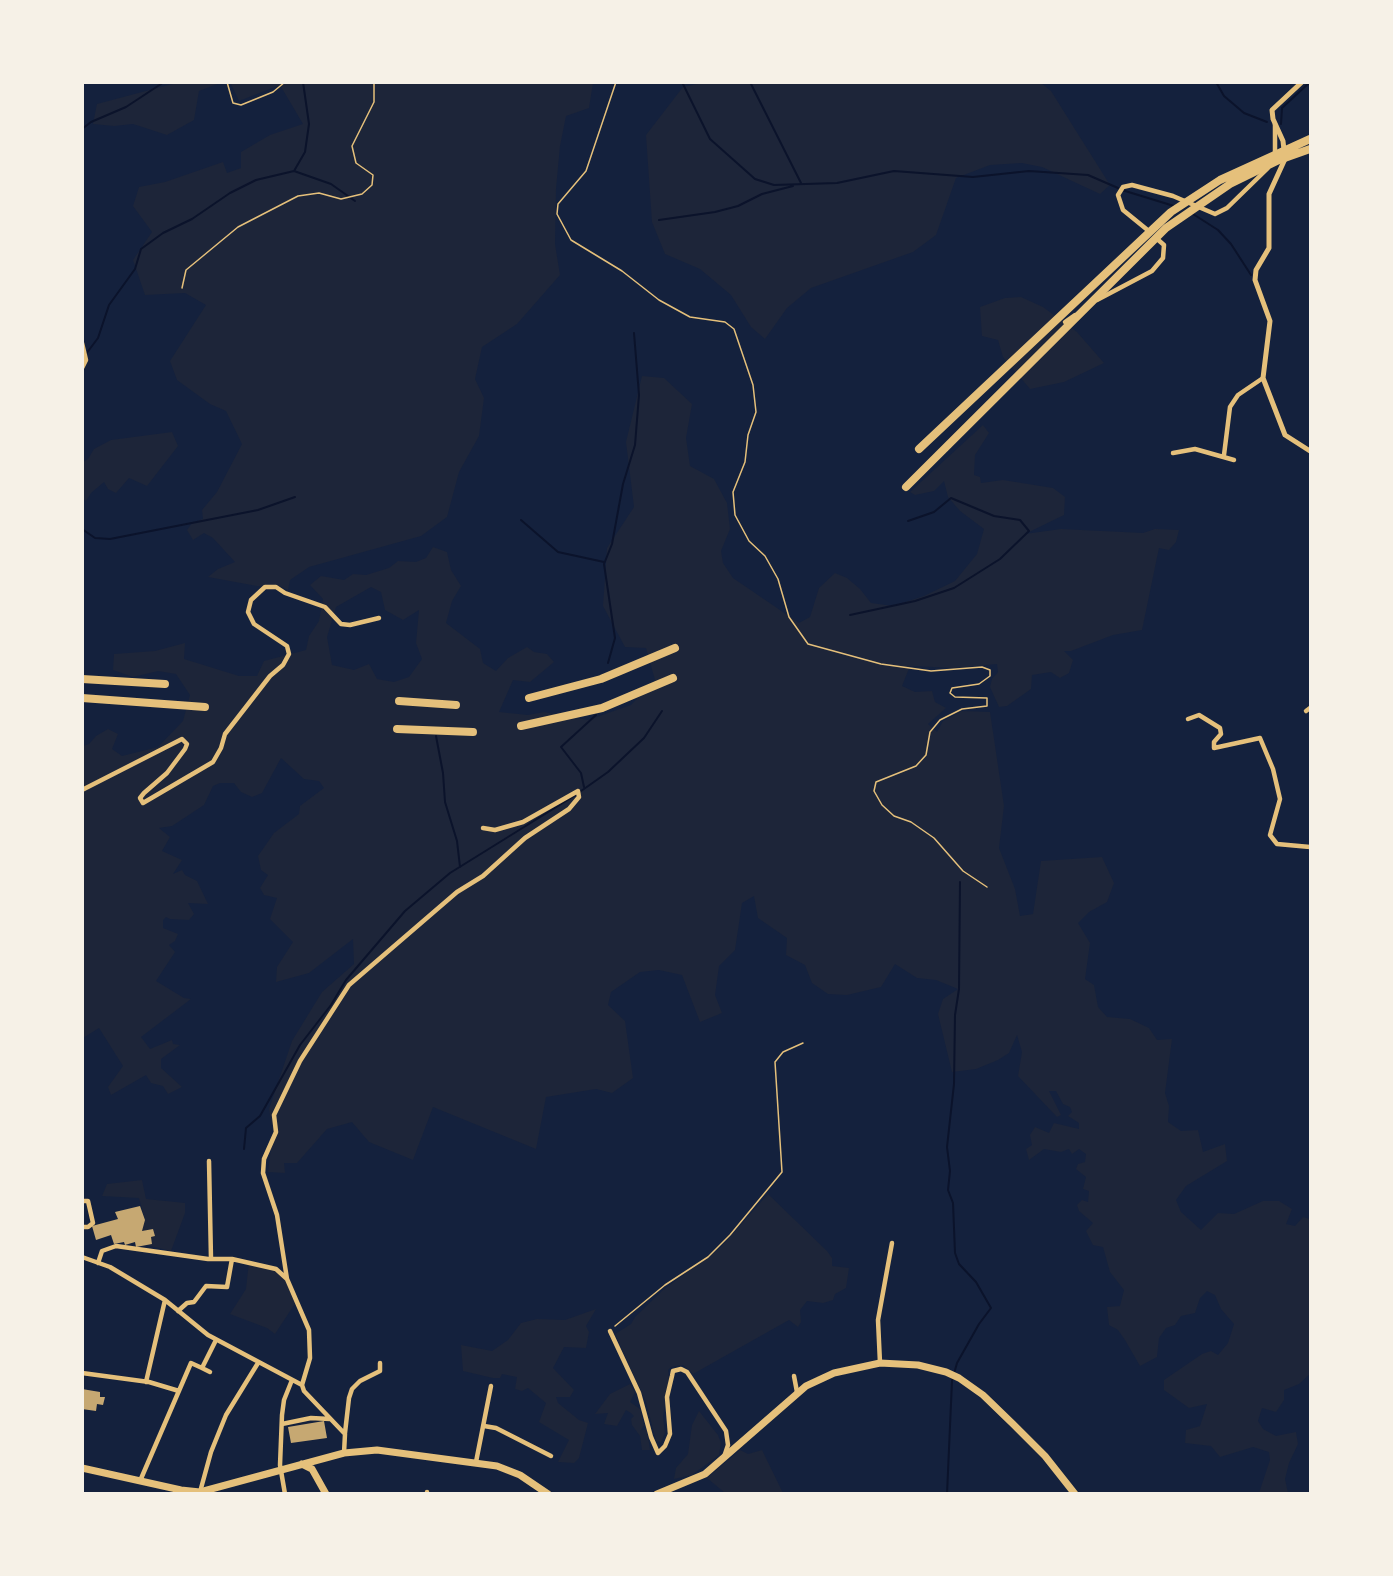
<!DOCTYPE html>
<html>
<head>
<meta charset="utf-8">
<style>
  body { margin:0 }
  #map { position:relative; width:1393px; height:1576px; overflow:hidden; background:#14213d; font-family:"Libre Baskerville",serif }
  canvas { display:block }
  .frame { position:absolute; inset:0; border:84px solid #f6f1e7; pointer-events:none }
</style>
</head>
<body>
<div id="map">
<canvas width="1393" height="1576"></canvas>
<div class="frame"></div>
</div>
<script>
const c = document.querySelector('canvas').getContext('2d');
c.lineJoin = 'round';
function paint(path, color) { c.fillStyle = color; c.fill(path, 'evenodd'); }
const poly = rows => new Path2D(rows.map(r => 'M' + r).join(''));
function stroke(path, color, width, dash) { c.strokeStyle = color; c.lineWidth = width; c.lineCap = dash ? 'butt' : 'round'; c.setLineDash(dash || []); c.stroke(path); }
const green = poly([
  [176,83,220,83,199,91,194,120,167,135,133,124,114,126,93,124,97,104],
  [222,83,593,83,589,108,566,116,560,146,556,189,555,244,560,275,517,324,482,347,475,379,484,398,479,436,459,472,447,517,421,536,309,567,290,580,288,590,279,586,257,586,208,577,218,569,235,562,213,538,204,533,193,540,187,530,192,523,203,519,202,510,217,492,242,444,226,411,210,404,177,380,170,361,206,305,185,293,145,295,133,260,152,232,133,206,139,187,165,182,223,162,227,173,241,168,241,152,270,135,303,124,280,85,239,101,231,84],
  [702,83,1041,83,1051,91,1110,185,1100,194,1042,167,1022,163,990,165,956,178,936,235,913,252,811,288,787,308,765,339,751,327,731,295,700,269,665,254,652,222,646,135,683,87],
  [1021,297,1043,307,1077,332,1104,363,1064,382,1030,389,1003,357,998,340,982,336,980,307,1005,298],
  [642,376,664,378,692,404,686,438,690,466,714,479,727,503,730,529,721,551,723,563,733,578,799,623,810,617,819,588,835,573,847,578,860,589,871,603,893,606,924,596,955,581,977,554,984,529,960,511,948,497,944,481,934,491,915,495,910,492,983,425,989,433,975,455,974,475,980,477,981,483,1003,480,1053,488,1065,497,1064,515,1025,534,1061,529,1143,533,1155,529,1179,530,1176,542,1169,550,1159,548,1142,630,1113,635,1071,651,1064,651,1073,660,1069,673,1060,678,1051,672,1032,675,1031,689,1007,706,999,707,990,687,992,679,998,672,997,664,955,668,910,666,902,686,915,692,932,691,935,702,946,708,928,724,937,732,943,721,962,711,990,712,1004,806,999,848,1015,889,1020,916,1033,914,1041,861,1102,857,1114,883,1107,902,1089,912,1078,923,1090,943,1085,979,1094,985,1098,1007,1107,1017,1130,1019,1149,1028,1157,1040,1172,1039,1165,1093,1169,1106,1168,1122,1181,1131,1198,1130,1203,1152,1225,1144,1227,1161,1186,1186,1176,1200,1181,1212,1201,1230,1218,1213,1234,1214,1263,1201,1279,1201,1292,1209,1286,1224,1295,1226,1303,1217,1310,1219,1310,1374,1299,1384,1284,1390,1284,1400,1276,1412,1262,1408,1258,1421,1263,1429,1276,1436,1296,1432,1298,1444,1289,1463,1285,1479,1288,1493,1259,1493,1270,1460,1269,1452,1253,1447,1220,1457,1211,1446,1185,1443,1186,1430,1200,1426,1207,1404,1189,1408,1164,1390,1164,1380,1202,1354,1211,1351,1218,1355,1228,1343,1234,1324,1221,1309,1215,1295,1207,1291,1200,1298,1195,1313,1181,1316,1175,1325,1166,1328,1159,1338,1157,1357,1140,1366,1125,1340,1118,1330,1109,1325,1107,1307,1120,1306,1124,1290,1110,1272,1103,1247,1093,1245,1086,1231,1093,1223,1079,1211,1077,1205,1082,1200,1088,1202,1089,1191,1083,1189,1086,1177,1076,1169,1078,1164,1085,1162,1086,1154,1079,1149,1072,1154,1069,1149,1061,1152,1044,1149,1029,1160,1026,1149,1032,1145,1030,1135,1035,1127,1049,1133,1054,1123,1079,1129,1079,1123,1068,1116,1072,1112,1070,1107,1063,1104,1056,1091,1049,1091,1061,1115,1057,1117,1018,1076,1022,1052,1017,1035,1009,1053,998,1060,976,1069,952,1072,938,1014,943,999,958,989,936,980,917,978,895,964,881,987,847,995,828,994,812,983,805,965,786,955,787,938,758,918,754,896,742,903,735,950,719,966,715,995,722,1013,700,1022,682,975,659,970,640,972,611,992,608,1005,625,1021,633,1078,612,1093,596,1089,546,1097,536,1149,433,1107,413,1160,369,1142,352,1122,327,1129,297,1163,284,1163,285,1173,268,1172,273,1132,269,1109,292,1041,322,992,354,964,353,939,309,973,276,982,277,967,293,942,270,919,277,898,264,895,260,888,268,875,261,870,258,856,274,833,299,814,300,806,324,788,319,781,304,779,281,758,262,793,252,797,241,792,234,783,220,783,213,786,204,805,172,826,159,828,170,837,162,851,182,860,173,874,182,870,185,875,197,881,208,904,188,903,194,914,189,920,170,919,166,917,163,920,163,928,178,934,175,941,169,945,175,952,156,981,184,998,191,999,141,1037,150,1049,172,1040,173,1044,180,1045,161,1059,161,1068,182,1087,168,1094,163,1086,151,1083,146,1075,111,1095,108,1087,123,1066,99,1028,83,1038,83,746,89,744,96,736,108,729,118,734,112,749,122,756,158,747,183,721,190,695,176,674,158,671,133,677,113,670,114,654,155,651,185,643,184,659,239,676,257,676,264,661,306,650,309,636,319,621,323,599,310,585,321,576,344,580,353,574,366,575,389,568,398,561,416,562,426,558,433,547,447,552,451,570,461,586,452,601,446,623,480,649,483,663,496,671,508,658,527,647,534,652,547,654,554,662,530,682,513,680,499,712,528,715,544,712,588,720,631,705,655,680,646,648,625,647,603,606,607,548,634,507,626,442],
  [371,587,381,592,385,610,403,620,419,610,416,643,422,659,409,677,394,682,377,679,369,664,354,670,332,665,327,637,336,607],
  [172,432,178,446,147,486,129,478,116,493,108,489,104,482,91,493,86,501,83,499,83,462,88,459,94,449,111,440],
  [142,1180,146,1199,185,1203,185,1213,171,1251,146,1245,152,1244,151,1237,155,1236,153,1229,142,1231,145,1220,139,1198,102,1196,107,1184],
  [768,1194,827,1251,832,1258,832,1266,849,1268,846,1288,835,1294,833,1300,823,1303,807,1301,800,1310,801,1322,798,1327,789,1320,693,1374,683,1365,671,1367,668,1370,669,1379,663,1416,665,1433,661,1442,656,1441,646,1402,615,1334,631,1324,635,1317,663,1290,720,1248],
  [249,1261,276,1269,287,1279,296,1302,275,1334,267,1328,230,1314,246,1289],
  [596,1309,586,1326,589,1332,586,1348,564,1347,553,1368,574,1390,570,1397,556,1397,558,1403,579,1420,588,1423,579,1458,574,1463,558,1462,569,1440,539,1422,546,1403,528,1388,522,1391,515,1389,517,1377,502,1374,500,1378,493,1378,463,1371,461,1345,492,1351,508,1340,521,1323,537,1319,565,1320],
  [630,1384,635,1392,630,1402,640,1409,644,1425,641,1430,647,1430,650,1450,642,1450,640,1436,632,1425,631,1419,634,1416,631,1413,626,1410,617,1426,604,1424,608,1413,595,1414,610,1394],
  [699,1411,718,1435,721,1443,719,1455,692,1475,674,1479,676,1468,688,1454,692,1425],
  [740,1450,748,1454,762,1450,783,1493,725,1493,707,1478]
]);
const stream = poly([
  [682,82,710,139,755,179,774,185,837,183,894,171,973,177,1029,171,1088,175,1118,188],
  [750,82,801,183],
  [1216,82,1224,96,1244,113,1267,122],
  [1281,124,1282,108,1310,82],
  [82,129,91,122,126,107,164,82],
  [294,171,305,152,309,124,303,82],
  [1122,190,1174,206],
  [1193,214,1218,230,1231,244,1251,275],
  [659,220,715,212,738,206,762,194,793,186],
  [86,354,98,338,109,305,135,269,141,249,163,233,192,219,230,193,256,180,294,171,331,184,355,201],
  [521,520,558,552,604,562],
  [82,529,95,538,110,539,258,510,295,497],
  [850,615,915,601,954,588,1000,559,1029,531,1020,520,994,516,951,498,934,512,908,521],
  [608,663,615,638,604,564,612,544,623,484,635,445,639,395,634,333],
  [436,736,443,773,445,802,457,841,460,867],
  [584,787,581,773,561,747,596,715],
  [244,1149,246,1128,260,1116,300,1045,331,1005,346,980,405,911,450,873,574,796,608,772,644,738,662,711],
  [947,1494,952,1381,957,1363,979,1324,991,1308,976,1282,959,1264,955,1253,953,1203,948,1190,950,1171,947,1147,954,1084,955,1015,959,989,960,882]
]);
const building = poly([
  [140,1206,145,1220,142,1231,153,1229,155,1236,151,1237,152,1244,136,1247,135,1242,125,1245,124,1242,114,1244,111,1235,96,1240,92,1226,118,1219,115,1212],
  [82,1389,100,1392,100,1397,105,1397,103,1405,97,1404,96,1411,82,1409],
  [324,1421,327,1438,291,1443,288,1427]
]);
const path = poly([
  [227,82,233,103,241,105,273,92,285,82],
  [616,82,586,171,558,204,557,214,571,240,622,271,659,300,690,317,725,322,734,329,753,385,756,412,748,435,745,462,733,492,735,515,749,541,765,556,778,579,789,617,808,644,881,664,931,671,982,667,990,670,990,676,979,684,952,688,950,693,955,697,987,698,987,706,962,709,940,720,930,732,926,755,916,766,876,782,874,791,882,805,894,816,911,822,934,838,963,871,987,887],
  [182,288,186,270,238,227,298,196,319,193,341,199,362,194,372,185,373,175,356,163,352,146,374,102,374,82],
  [615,1326,665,1285,708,1257,730,1235,782,1172,775,1062,783,1052,803,1043]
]);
const minor = poly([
  [1275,124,1275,156],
  [1150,232,1123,210,1118,195,1123,187,1132,185,1173,196,1215,214,1227,208,1268,168],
  [1097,300,1152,271,1163,258,1164,245,1156,238],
  [1065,322,1075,315],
  [82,343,86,360,82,368],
  [1173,453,1195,449,1234,460],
  [1224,455,1230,407,1238,395,1263,378],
  [1306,711,1310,708],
  [1188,719,1199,715,1220,728,1221,734,1214,742,1214,748,1260,738,1273,769,1280,799,1270,835,1277,844,1310,847],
  [82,790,182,739,187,744,185,749,167,773,144,793,140,798,143,803,213,762,221,748,225,734,270,676,283,665,289,654,287,646,254,624,248,612,251,600,265,587,276,587,285,593,325,607,341,624,350,625,379,618],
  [209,1161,211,1259],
  [82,1201,88,1201,93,1223,88,1227,82,1227],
  [82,1257,110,1267,165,1300,208,1335,302,1385,304,1391,345,1434,344,1453],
  [98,1263,102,1251,116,1246,208,1259,232,1259,276,1269,287,1279,309,1330,310,1358,302,1385],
  [287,1279,277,1215,263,1173,264,1159,276,1132,274,1115,300,1061,349,985,457,892,483,876,525,838,569,809,579,797,578,791,523,822,495,830,483,828],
  [178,1311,187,1303,194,1302,206,1286,227,1287,232,1259],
  [610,1331,639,1393,651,1437,658,1453,665,1446,670,1434,667,1397,672,1376,673,1371,681,1369,687,1372,726,1431,728,1445,724,1457],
  [880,1363,878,1320,892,1243],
  [202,1368,210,1372],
  [82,1373,149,1382,179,1391],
  [794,1376,797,1392],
  [146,1382,165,1300],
  [282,1424,311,1418,330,1419],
  [484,1426,496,1428,551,1456],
  [345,1433,349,1398,352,1389,360,1381,380,1371,380,1363],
  [476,1462,491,1386],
  [140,1481,191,1363,202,1368,216,1340],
  [200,1492,211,1452,226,1415,258,1363],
  [285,1494,280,1465,282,1415,284,1400,292,1380],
  [427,1494,427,1492]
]);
const tertiary = poly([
  [1302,82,1272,110,1273,119,1283,141,1285,159,1269,194,1269,248,1256,270,1255,280,1270,321,1263,378,1285,435,1310,451]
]);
const primary = poly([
  [302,1464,312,1469,326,1494],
  [82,1468,181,1490,200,1492,344,1453,377,1450,497,1466,520,1475,548,1494],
  [657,1494,705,1474,806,1386,834,1373,880,1363,918,1365,946,1372,959,1378,983,1395,1013,1424,1045,1456,1075,1494]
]);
const motorway = poly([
  [919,449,1171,212,1220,180,1310,139],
  [906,487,1166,228,1230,184,1279,160,1310,149],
  [82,679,165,684],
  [82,698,205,707],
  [529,698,601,679,675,648],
  [399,701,456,705],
  [521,726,602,708,673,678],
  [397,729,473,732]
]);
paint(green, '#1d2539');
stroke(stream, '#0b132b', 2);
paint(building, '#c6a872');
stroke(path, '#e5c07b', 1.5);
stroke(minor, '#e5c07b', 4.5);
stroke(tertiary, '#e5c07b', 5);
stroke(primary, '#e5c07b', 7);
stroke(motorway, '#e5c07b', 8);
</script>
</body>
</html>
